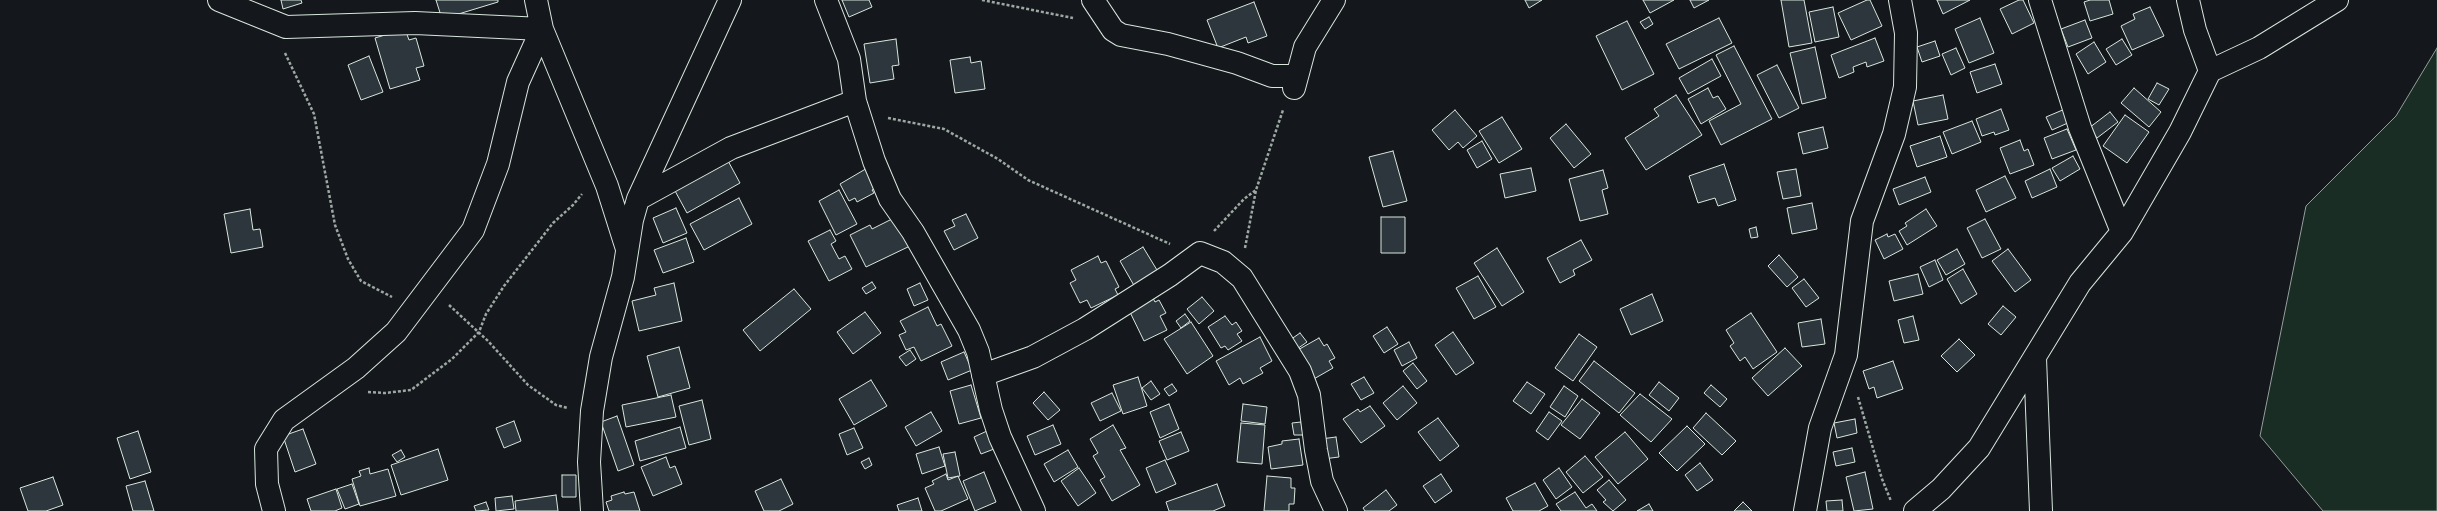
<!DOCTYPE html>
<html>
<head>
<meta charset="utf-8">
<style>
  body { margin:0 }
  canvas { display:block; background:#14181c }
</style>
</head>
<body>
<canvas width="2437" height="511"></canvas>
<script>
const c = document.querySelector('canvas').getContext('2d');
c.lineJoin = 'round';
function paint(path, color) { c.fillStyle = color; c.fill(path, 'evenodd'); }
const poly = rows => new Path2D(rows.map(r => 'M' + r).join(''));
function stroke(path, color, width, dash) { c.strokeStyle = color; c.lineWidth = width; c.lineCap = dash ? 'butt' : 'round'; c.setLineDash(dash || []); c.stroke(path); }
const green = poly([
  [2437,48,2437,511,2323,511,2260,436,2306,206,2396,116,2437,48]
]);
const building = poly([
  [281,0,301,0,302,3,283,9,281,0],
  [436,0,498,0,498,2,442,19,436,0],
  [842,0,869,0,872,7,849,17,842,0],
  [1525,0,1542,0,1529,8,1525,0],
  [1643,0,1674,0,1650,13,1643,0],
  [1690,0,1709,0,1694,8,1690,0],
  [1781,0,1804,0,1812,43,1789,47,1781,0],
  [1867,0,1870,0,1882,26,1851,40,1838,13,1867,0],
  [1937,0,1970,0,1943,14,1937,0],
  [2019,0,2023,0,2034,23,2012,34,2000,9,2019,0],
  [2090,0,2109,0,2113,14,2090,21,2084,2,2090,0],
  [1254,2,1267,36,1248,43,1246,37,1218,48,1207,20,1254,2],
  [1833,7,1839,37,1815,42,1809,12,1833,7],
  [2150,7,2164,36,2132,50,2121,26,2135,19,2133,14,2150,7],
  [1649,17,1653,24,1645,29,1640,22,1649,17],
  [1719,18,1732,43,1679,69,1666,44,1719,18],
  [1980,18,1994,53,1969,63,1955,29,1980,18],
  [2085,20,2092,38,2068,47,2061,29,2085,20],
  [1627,21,1654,74,1622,90,1596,36,1627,21],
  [405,29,409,40,416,38,424,66,416,68,420,80,390,89,375,38,405,29],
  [1875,38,1884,61,1867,67,1866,62,1853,67,1854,72,1839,78,1831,55,1875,38],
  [896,39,899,65,892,66,894,79,870,83,864,44,896,39],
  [2122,39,2132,55,2116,65,2106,49,2122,39],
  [1935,41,1940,56,1922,62,1917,47,1935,41],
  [2094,42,2106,62,2088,74,2076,54,2094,42],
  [1734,46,1772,119,1721,145,1709,121,1741,104,1716,55,1734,46],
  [1815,47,1826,98,1802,104,1790,53,1815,47],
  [1956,48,1965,68,1951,75,1942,54,1956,48],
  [369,56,383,92,361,100,348,65,369,56],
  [970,57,971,63,981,61,985,89,955,93,950,60,970,57],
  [1712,59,1721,76,1688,94,1679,78,1712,59],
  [1995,64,2002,84,1977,93,1970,72,1995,64],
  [1777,65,1799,108,1779,118,1757,75,1777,65],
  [2157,83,2169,89,2159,105,2148,99,2157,83],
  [1708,88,1713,98,1718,96,1726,109,1701,124,1688,99,1708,88],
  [2134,88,2161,112,2149,127,2121,103,2134,88],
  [1676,95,1702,135,1646,170,1625,138,1659,116,1654,109,1676,95],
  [1943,95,1948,119,1918,125,1913,101,1943,95],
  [2001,109,2009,130,1995,135,1994,132,1982,136,1976,119,2001,109],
  [2065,109,2070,122,2052,130,2046,117,2065,109],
  [1455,110,1477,136,1463,148,1458,142,1449,150,1432,130,1455,110],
  [2110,112,2118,122,2097,138,2089,128,2110,112],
  [2125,115,2149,132,2127,163,2103,146,2125,115],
  [1502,117,1522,149,1499,163,1479,131,1502,117],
  [1972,121,1981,142,1952,154,1943,132,1972,121],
  [1566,124,1591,154,1574,168,1550,138,1566,124],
  [1823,127,1828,148,1803,154,1798,133,1823,127],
  [2067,129,2076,150,2052,159,2044,138,2067,129],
  [1940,136,1947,157,1917,167,1910,146,1940,136],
  [2020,140,2024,151,2028,149,2034,165,2010,174,2000,148,2020,140],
  [1482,141,1492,159,1477,168,1467,150,1482,141],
  [1393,151,1407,201,1383,207,1369,157,1393,151],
  [2073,156,2080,169,2060,181,2052,168,2073,156],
  [727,159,740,183,687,213,674,189,727,159],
  [1724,164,1736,200,1718,206,1715,198,1698,203,1689,176,1724,164],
  [869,167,880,186,872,190,874,193,857,202,855,198,849,201,840,184,869,167],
  [1531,168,1536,191,1505,198,1500,174,1531,168],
  [1796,169,1801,196,1783,199,1777,172,1796,169],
  [2050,169,2057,187,2032,198,2025,181,2050,169],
  [1603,170,1608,188,1602,190,1608,214,1580,221,1569,179,1603,170],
  [2005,176,2016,198,1986,212,1976,190,2005,176],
  [1925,177,1931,192,1899,205,1893,189,1925,177],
  [839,190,857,224,836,235,819,201,839,190],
  [739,198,752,224,704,250,690,224,739,198],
  [1812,203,1817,229,1792,234,1787,208,1812,203],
  [676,208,687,233,663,243,653,218,676,208],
  [250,209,253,230,260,229,263,247,231,253,224,214,250,209],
  [1926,209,1937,226,1907,245,1899,231,1907,226,1905,223,1926,209],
  [966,214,978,238,954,250,944,231,955,226,952,220,966,214],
  [896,217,910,246,866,267,850,235,870,225,872,229,896,217],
  [1381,217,1405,217,1405,253,1381,253,1381,217],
  [1985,219,2001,249,1982,258,1967,228,1985,219],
  [1756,227,1758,237,1751,238,1749,229,1756,227],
  [830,230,836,241,831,244,839,259,845,256,852,269,829,281,808,241,830,230],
  [1887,234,1888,237,1895,234,1903,249,1884,259,1875,240,1887,234],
  [686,238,694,262,663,273,654,250,686,238],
  [1581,240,1592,260,1573,270,1575,275,1560,283,1547,258,1581,240],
  [1143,247,1160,275,1136,289,1120,261,1143,247],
  [1497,248,1524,292,1502,306,1474,263,1497,248],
  [1957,249,1965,264,1946,275,1937,260,1957,249],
  [2008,249,2031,280,2015,292,1992,261,2008,249],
  [1779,255,1798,277,1787,287,1768,266,1779,255],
  [1098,256,1101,263,1106,261,1119,287,1115,289,1118,295,1091,308,1087,300,1080,303,1070,283,1076,280,1071,270,1098,256],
  [1935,260,1943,280,1929,287,1920,267,1935,260],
  [1963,269,1977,294,1961,304,1947,279,1963,269],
  [1918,274,1923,294,1894,301,1889,281,1918,274],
  [1478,276,1496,307,1474,319,1456,288,1478,276],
  [1804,279,1819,298,1806,307,1792,288,1804,279],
  [872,282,876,288,866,294,862,288,872,282],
  [674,283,682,321,639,331,632,301,656,295,654,288,674,283],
  [920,283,928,300,914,306,907,289,920,283],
  [794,289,811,309,760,351,743,330,794,289],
  [1151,294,1155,302,1159,300,1166,313,1160,316,1167,330,1144,341,1127,306,1151,294],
  [1652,294,1663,321,1631,335,1620,309,1652,294],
  [1202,297,1214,311,1199,324,1187,309,1202,297],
  [2003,306,2016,317,2001,335,1988,324,2003,306],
  [928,307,937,326,941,324,952,346,921,361,914,347,906,350,899,335,906,332,900,321,928,307],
  [865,312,881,333,853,354,837,332,865,312],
  [1751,313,1777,352,1753,369,1745,357,1740,361,1730,346,1734,343,1726,330,1751,313],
  [1185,314,1190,321,1181,328,1176,321,1185,314],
  [1225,316,1232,325,1236,322,1242,331,1237,334,1242,341,1228,350,1225,346,1221,348,1208,327,1225,316],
  [1913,316,1919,340,1904,343,1898,320,1913,316],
  [1821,319,1825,344,1802,347,1798,323,1821,319],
  [1191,322,1213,356,1187,374,1164,339,1191,322],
  [1387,327,1398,344,1384,353,1373,336,1387,327],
  [1453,332,1474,363,1456,375,1435,345,1453,332],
  [1300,333,1307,342,1297,349,1290,340,1300,333],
  [1579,334,1597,347,1573,381,1555,368,1579,334],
  [1260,337,1272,361,1260,368,1263,373,1243,384,1240,378,1229,385,1216,361,1260,337],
  [1319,338,1324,346,1327,344,1335,358,1329,361,1333,368,1312,380,1296,351,1319,338],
  [1959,339,1975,355,1957,372,1941,356,1959,339],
  [1409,342,1417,358,1402,366,1394,350,1409,342],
  [679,347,690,388,658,397,647,356,679,347],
  [1785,348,1802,366,1768,396,1752,378,1785,348],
  [910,350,916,359,906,366,899,357,910,350],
  [964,352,972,370,948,380,941,362,964,352],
  [1594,361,1635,393,1619,413,1579,381,1594,361],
  [1893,361,1903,389,1877,398,1874,387,1869,389,1863,371,1893,361],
  [1413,363,1427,381,1417,389,1403,371,1413,363],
  [1138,377,1147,406,1123,414,1113,385,1138,377],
  [1364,377,1374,393,1361,400,1351,384,1364,377],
  [871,380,887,406,854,425,839,399,871,380],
  [1151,381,1160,394,1151,400,1142,388,1151,381],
  [1527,382,1545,394,1531,414,1513,401,1527,382],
  [1659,382,1679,398,1669,411,1649,395,1659,382],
  [1172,384,1177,391,1169,396,1164,389,1172,384],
  [971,385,981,418,959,424,950,391,971,385],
  [1711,385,1727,399,1720,407,1704,393,1711,385],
  [1403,386,1417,403,1397,420,1383,403,1403,386],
  [1564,386,1578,396,1565,417,1550,407,1564,386],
  [1044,392,1060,410,1048,420,1033,403,1044,392],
  [1112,393,1121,411,1100,421,1091,403,1112,393],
  [1640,394,1672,419,1651,442,1620,415,1640,394],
  [671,395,676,417,626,427,622,405,671,395],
  [1582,399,1600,413,1580,439,1561,425,1582,399],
  [702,400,711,439,689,445,679,406,702,400],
  [1169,404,1179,429,1160,438,1150,412,1169,404],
  [1243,404,1267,407,1265,424,1241,421,1243,404],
  [1370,406,1385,426,1361,443,1343,419,1358,409,1360,412,1370,406],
  [931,412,942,431,916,446,905,427,931,412],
  [1549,412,1562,421,1548,440,1536,431,1549,412],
  [1706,413,1736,441,1722,455,1693,428,1706,413],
  [617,416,634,465,618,471,601,422,617,416],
  [1438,418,1459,446,1440,461,1418,432,1438,418],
  [1855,419,1857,433,1837,438,1834,423,1855,419],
  [514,421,521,441,504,448,496,428,514,421],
  [1301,422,1303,435,1294,435,1292,423,1301,422],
  [1241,423,1265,425,1262,464,1237,462,1241,423],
  [1053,425,1061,444,1035,455,1027,436,1053,425],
  [1113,425,1126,448,1120,450,1140,485,1112,501,1100,480,1105,477,1093,456,1098,453,1090,439,1113,425],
  [1687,426,1705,444,1677,471,1659,453,1687,426],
  [680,427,686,448,640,461,635,441,680,427],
  [854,428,863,448,847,455,839,434,854,428],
  [303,429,316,464,295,472,283,436,303,429],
  [138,431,151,472,130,479,117,438,138,431],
  [987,431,994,449,981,454,974,437,987,431],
  [1181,432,1189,451,1167,460,1159,441,1181,432],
  [1625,432,1648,459,1618,484,1595,457,1625,432],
  [1336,437,1339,457,1323,459,1321,439,1336,437],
  [1299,439,1303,465,1271,469,1268,447,1282,444,1282,441,1299,439],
  [939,447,945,466,922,474,916,454,939,447],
  [1852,448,1855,462,1836,466,1833,452,1852,448],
  [438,449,448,480,401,495,391,465,438,449],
  [401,450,405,457,397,462,392,455,401,450],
  [1068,450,1078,467,1054,482,1044,464,1068,450],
  [955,452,960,476,948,478,943,454,955,452],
  [1585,456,1603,477,1583,493,1566,472,1585,456],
  [666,457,670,468,675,466,682,484,653,496,641,467,666,457],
  [869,458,872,465,865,469,861,462,869,458],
  [1165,460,1176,484,1156,493,1146,468,1165,460],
  [1700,463,1713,480,1697,491,1685,475,1700,463],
  [369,468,370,474,388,469,396,496,360,506,352,479,361,476,359,471,369,468],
  [1079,468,1096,493,1078,506,1061,481,1079,468],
  [1559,468,1572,487,1556,499,1543,480,1559,468],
  [984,472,996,502,975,511,963,481,984,472],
  [1865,472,1873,509,1854,511,1846,477,1865,472],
  [946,474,948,480,958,476,968,499,941,511,935,511,925,488,934,484,932,481,946,474],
  [1441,474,1452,491,1435,503,1423,486,1441,474],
  [562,475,576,475,576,497,562,497,562,475],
  [1267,476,1291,478,1291,488,1295,488,1294,504,1289,504,1289,511,1264,511,1267,476],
  [53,477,63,505,46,511,28,511,20,488,53,477],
  [781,479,793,504,779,511,764,511,755,491,781,479],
  [1609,480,1626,500,1613,511,1603,502,1606,500,1597,490,1609,480],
  [145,481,154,511,133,511,126,486,145,481],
  [1535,483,1548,506,1539,511,1513,511,1506,498,1535,483],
  [352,484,359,504,345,509,337,489,352,484],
  [1217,484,1225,506,1213,511,1169,511,1166,502,1217,484],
  [336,489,342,508,335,511,311,511,307,499,336,489],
  [1386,490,1397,505,1389,511,1365,511,1363,508,1386,490],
  [624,492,625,494,634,492,640,511,609,511,606,502,612,500,611,496,624,492],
  [1575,492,1586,508,1592,504,1597,511,1561,511,1556,504,1575,492],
  [556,495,558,511,516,511,515,501,556,495],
  [512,496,514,509,496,511,495,498,512,496],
  [918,498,922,511,899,511,897,505,918,498],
  [1842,500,1843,511,1827,511,1826,501,1842,500],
  [486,502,489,510,476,511,474,506,486,502],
  [1743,502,1752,511,1734,511,1743,502],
  [1649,504,1653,511,1637,511,1649,504]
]);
const path = poly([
  [982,0,1073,18],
  [285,53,314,114,335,225,348,259,361,281,392,297],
  [888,118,944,129,998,159,1028,180,1170,244],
  [1214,231,1244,199,1256,190],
  [1245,248,1256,190,1283,110],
  [449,305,488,341,528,385,556,405,568,408],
  [368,392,385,393,411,390,452,359,479,332,486,314,504,286,553,223,573,205,582,194],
  [1858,397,1882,479,1891,501]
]);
const minor = poly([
  [219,0,286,27,415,23,542,29,518,82,498,164,473,230,396,332,356,368,284,420,266,449,267,484,274,511],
  [536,0,542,29,607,186,626,246],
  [826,0,849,59,855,101,874,161,890,199,913,232,969,330,978,352,991,410,1000,437,1034,511],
  [1093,0,1113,30,1121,35,1168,44,1237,63,1272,76,1296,76],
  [2040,0,2080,128,2122,232],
  [2210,71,2259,48,2337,0],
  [1294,88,1305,47,1334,0],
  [638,199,731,148,855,101],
  [2035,358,2041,511],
  [983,375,1033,357,1085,329,1170,275,1200,253,1223,262,1242,278,1300,371,1309,395,1316,450,1322,481,1336,511],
  [592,511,589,462,592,411,601,357,623,277,632,220,638,199,730,0],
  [1805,511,1820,428,1846,355,1862,221,1894,134,1905,87,1906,33,1900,0],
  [1915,511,1941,489,1979,448,2080,283,2122,232,2180,132,2210,71,2195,30,2188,0]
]);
paint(green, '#1a2d24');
stroke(green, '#939e99', 1);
paint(building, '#2c363c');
stroke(building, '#d8e6dc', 1);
stroke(minor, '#d8e6dc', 24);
stroke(path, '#9da8a2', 2.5, [3, 2]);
stroke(minor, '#14181c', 22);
</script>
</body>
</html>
